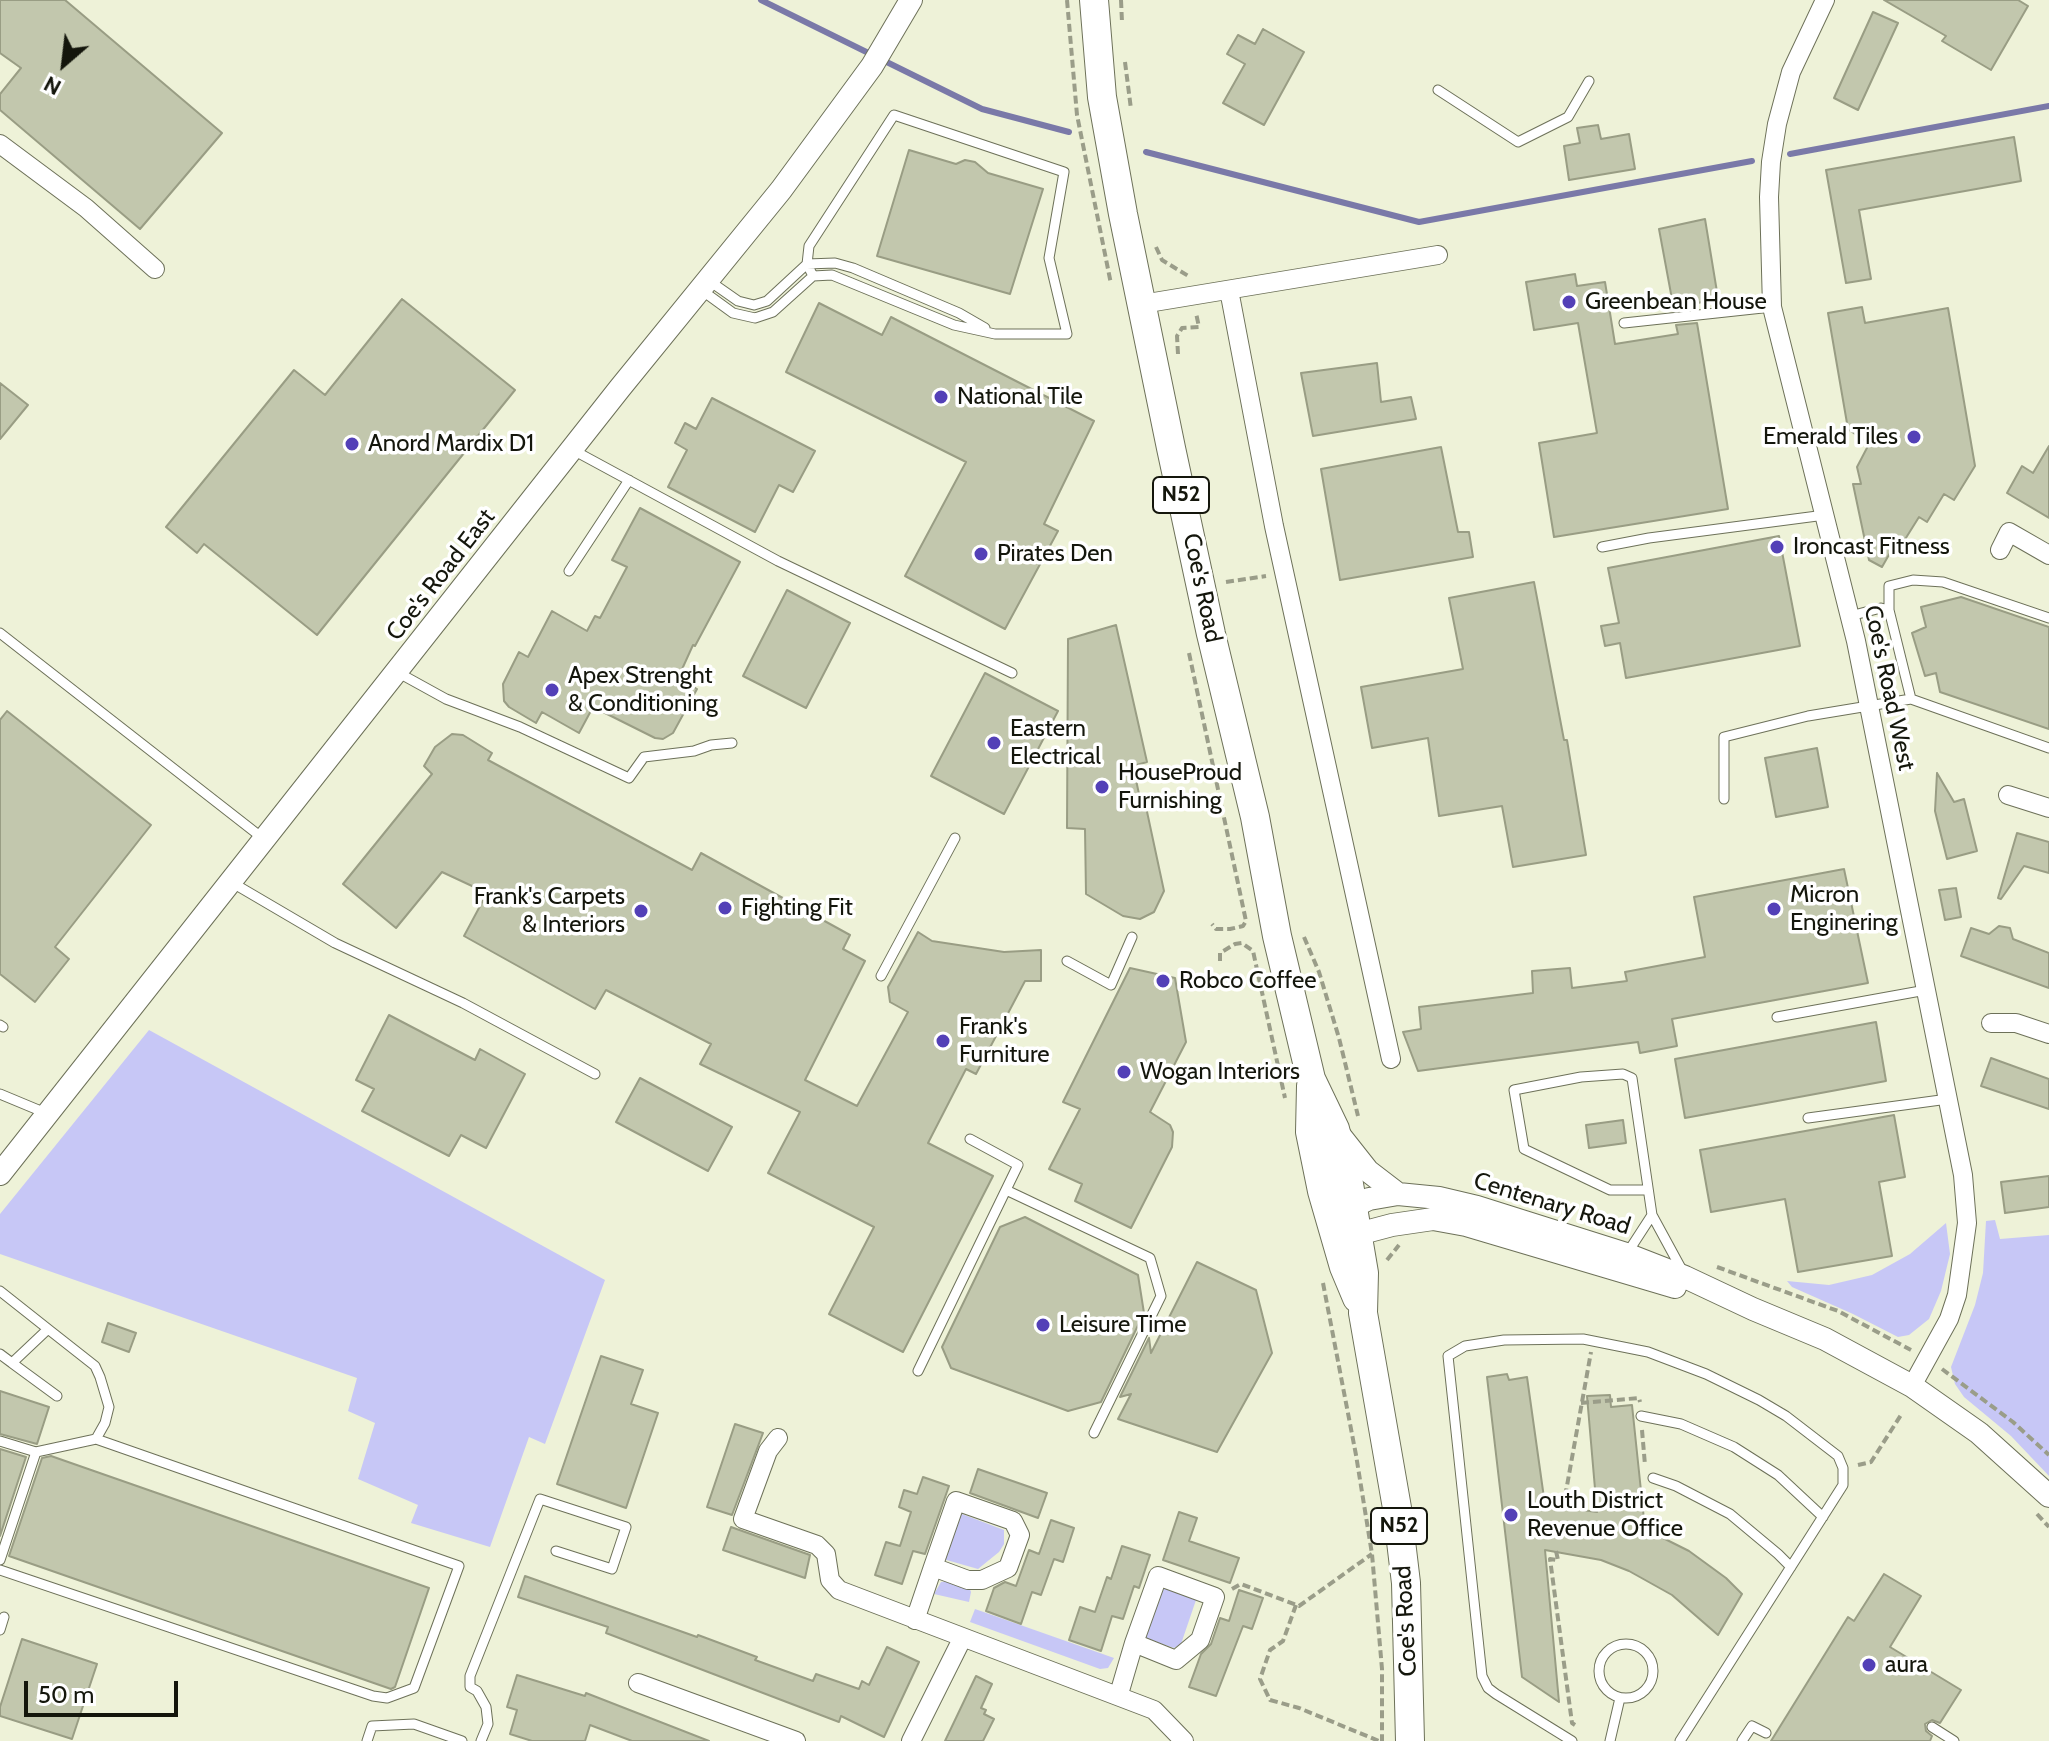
<!DOCTYPE html>
<html>
<head>
<meta charset="utf-8">
<style>
  body { margin:0 }
  #map { position:relative; width:2049px; height:1741px; overflow:hidden; background:#eef2d8; font-family:Cabin,sans-serif }
  canvas { display:block }
  .north { position:absolute; left:24px; top:24px; width:80px; height:80px; -webkit-text-stroke:6px #fff; paint-order:stroke; rotate:208deg; font-size:22px; font-weight:700; line-height:32px; text-align:center; color:#14160c }
  .north::after { content:''; display:block; margin:auto; width:28px; height:36px; background:#14160c; clip-path:polygon(50% 0,100% 100%,50% 72%,0 100%) }
  .scale { position:absolute; left:24px; top:1681px; width:154px; height:36px; box-sizing:border-box; border:4px solid #14160c; border-top:0; padding-left:10px; font-size:24px; line-height:28px; white-space:nowrap; color:#14160c; -webkit-text-stroke:6px #fff; paint-order:stroke }
</style>
</head>
<body>
<div id="map">
<canvas width="2049" height="1741"></canvas>
<div class="north">N</div>
<div class="scale">50 m</div>
</div>
<script>
const c = document.querySelector('canvas').getContext('2d');
c.lineJoin = 'round';
function paint(path, color) { c.fillStyle = color; c.fill(path, 'evenodd'); }
const poly = rows => new Path2D(rows.map(r => 'M' + r).join(''));
function stroke(path, color, width, dash) { c.strokeStyle = color; c.lineWidth = width; c.lineCap = dash ? 'butt' : 'round'; c.setLineDash(dash || []); c.stroke(path); }
function label(font, color, halo, rows, align = 'center') {
  c.font = font + ' Cabin,sans-serif'; c.lineWidth = 7; c.setLineDash([]); c.textBaseline = 'middle'; c.strokeStyle = halo; c.fillStyle = color; for (const [text, x, y, turn = 0] of rows) {
    c.save(); c.translate(x, y); c.rotate((+turn || 0) * Math.PI / 180); c.textAlign = isNaN(turn) ? turn : align; if (halo) c.strokeText(text, 0, 0); c.fillText(text, 0, 0); c.restore();
  }
}
const green = poly([
  [149,1030,605,1280,545,1444,529,1437,490,1547,411,1523,418,1505,358,1479,375,1423,348,1411,357,1378,0,1254,0,1214],
  [1995,1220,2000,1239,2049,1235,2049,1476,2011,1436,1964,1397,1955,1384,1951,1367,1975,1305,1983,1273,1986,1221],
  [1946,1223,1950,1254,1941,1291,1929,1319,1909,1335,1898,1337,1853,1314,1792,1287,1787,1281,1829,1285,1872,1275,1910,1254],
  [962,1514,1004,1530,1004,1544,999,1552,978,1569,943,1559,959,1515],
  [948,1581,969,1587,971,1592,969,1602,934,1594,941,1582],
  [1162,1585,1196,1600,1181,1644,1174,1648,1147,1639,1144,1636],
  [975,1609,1114,1658,1108,1668,1100,1669,970,1622]
]);
const stream = poly([
  [761,0,982,109,1069,132],
  [1146,152,1419,222,1752,161],
  [1790,154,2049,106]
]);
const building = poly([
  [0,0,65,0,222,133,140,229,0,110,0,94,21,68,0,53,0,0],
  [1884,0,2018,0,2028,6,1991,70,1942,41,1946,36,1884,0],
  [1873,12,1898,23,1858,110,1834,98,1873,12],
  [1263,29,1304,52,1264,125,1223,103,1245,64,1227,54,1238,35,1255,44,1263,29],
  [1598,125,1601,139,1629,134,1635,169,1569,180,1564,146,1580,143,1577,128,1598,125],
  [2014,137,2021,181,1859,210,1871,279,1846,283,1826,170,2014,137],
  [909,150,956,164,965,160,975,162,988,173,1043,189,1010,294,877,256,909,150],
  [1705,219,1718,298,1694,304,1695,308,1674,310,1659,229,1705,219],
  [1575,274,1577,286,1605,282,1615,344,1678,334,1676,325,1697,323,1728,509,1554,537,1539,443,1597,433,1578,323,1534,330,1526,282,1575,274],
  [402,299,515,390,317,635,204,544,197,553,166,527,294,370,325,395,402,299],
  [819,303,882,335,891,317,1094,421,1044,524,1058,531,1005,629,905,576,966,462,786,372,819,303],
  [1862,307,1865,323,1948,308,1975,466,1954,500,1944,494,1927,522,1919,517,1899,549,1894,546,1882,567,1869,560,1853,484,1861,484,1857,467,1869,444,1848,429,1828,313,1862,307],
  [1377,363,1381,402,1411,397,1416,419,1313,436,1301,373,1377,363],
  [0,383,28,405,0,439,0,383],
  [712,398,815,451,793,492,779,485,755,532,668,487,687,450,675,443,685,423,696,429,712,398],
  [2049,446,2049,518,2007,493,2022,466,2033,473,2049,446],
  [1441,447,1458,532,1469,532,1473,557,1340,580,1321,469,1441,447],
  [640,508,740,562,695,646,693,645,678,678,697,689,673,733,663,739,655,738,593,707,579,733,542,712,536,723,509,707,504,701,503,684,519,652,528,657,552,611,587,631,595,616,600,618,627,567,612,560,640,508],
  [1779,536,1800,646,1626,678,1620,643,1605,646,1601,626,1619,623,1608,568,1779,536],
  [1534,582,1564,740,1567,740,1586,855,1513,867,1502,806,1439,816,1428,738,1372,748,1361,687,1463,669,1449,598,1534,582],
  [787,590,850,623,806,708,743,676,787,590],
  [1961,597,2049,627,2049,729,1940,692,1936,673,1925,676,1912,633,1926,627,1921,607,1961,597],
  [1116,625,1147,762,1133,766,1142,808,1146,807,1164,891,1154,912,1140,919,1123,916,1086,894,1085,829,1067,828,1068,639,1116,625],
  [985,673,1058,711,1004,814,931,776,985,673],
  [7,711,151,825,55,947,69,959,35,1002,0,974,0,720,7,711],
  [452,734,463,735,492,753,488,760,692,870,701,853,850,935,843,949,865,961,805,1080,857,1106,908,1012,890,1002,888,987,918,932,932,941,1004,952,1041,950,1041,981,1025,981,976,1074,966,1069,928,1143,993,1176,903,1352,829,1314,874,1227,768,1173,800,1112,700,1064,711,1044,606,990,595,1009,464,936,487,893,442,872,396,928,343,884,432,774,424,766,435,747,452,734],
  [1817,748,1828,807,1776,817,1765,758,1817,748],
  [1937,773,1954,802,1964,799,1977,851,1947,859,1935,811,1937,773],
  [2017,833,2049,842,2049,873,2024,866,2001,899,1998,898,2017,833],
  [1844,869,1868,983,1672,1019,1677,1046,1640,1053,1638,1042,1418,1071,1403,1032,1421,1029,1419,1007,1533,993,1532,971,1570,968,1572,988,1627,981,1625,972,1705,957,1694,897,1844,869],
  [1956,888,1961,917,1945,920,1939,890,1956,888],
  [1999,926,2010,928,2013,939,2049,953,2049,988,1961,956,1971,928,1989,934,1999,926],
  [1130,968,1175,978,1186,1042,1150,1112,1170,1125,1173,1132,1172,1147,1131,1228,1075,1201,1082,1184,1049,1169,1080,1109,1063,1102,1130,968],
  [389,1015,475,1060,480,1049,525,1074,486,1148,461,1135,449,1156,362,1111,374,1089,356,1080,389,1015],
  [1876,1022,1886,1081,1685,1118,1675,1059,1876,1022],
  [1991,1058,2049,1079,2049,1109,1981,1086,1991,1058],
  [640,1078,732,1127,708,1171,616,1122,640,1078],
  [1894,1115,1905,1177,1879,1182,1892,1256,1798,1272,1785,1199,1711,1212,1700,1150,1894,1115],
  [1623,1120,1626,1143,1589,1148,1586,1125,1623,1120],
  [2049,1176,2049,1207,2005,1213,2001,1182,2049,1176],
  [1025,1217,1138,1275,1144,1313,1101,1402,1068,1411,951,1368,942,1347,1000,1227,1025,1217],
  [1197,1262,1256,1290,1272,1353,1217,1452,1118,1419,1131,1394,1120,1397,1149,1338,1151,1353,1197,1262],
  [108,1323,136,1333,129,1352,102,1342,108,1323],
  [601,1356,643,1370,631,1404,658,1413,626,1508,557,1484,601,1356],
  [1507,1374,1509,1380,1527,1377,1545,1505,1597,1512,1587,1396,1610,1395,1611,1407,1632,1405,1645,1529,1689,1551,1726,1578,1742,1594,1718,1635,1672,1595,1629,1571,1601,1560,1545,1550,1559,1702,1522,1677,1487,1377,1507,1374],
  [0,1391,49,1407,37,1444,0,1434,0,1391],
  [735,1424,763,1433,732,1515,707,1507,735,1424],
  [0,1449,26,1457,0,1536,0,1449],
  [51,1456,429,1588,395,1687,391,1689,9,1556,42,1458,51,1456],
  [978,1469,1047,1493,1038,1518,970,1493,978,1469],
  [923,1477,949,1486,925,1554,913,1551,902,1584,875,1575,886,1542,900,1546,911,1512,899,1507,904,1490,917,1494,923,1477],
  [1179,1512,1197,1518,1189,1541,1239,1558,1230,1583,1163,1560,1179,1512],
  [1051,1520,1074,1528,1063,1562,1054,1559,1041,1595,1032,1592,1021,1624,986,1611,994,1588,1005,1582,1016,1586,1029,1550,1039,1554,1051,1520],
  [731,1527,810,1555,805,1578,723,1550,731,1527],
  [1122,1546,1150,1555,1139,1588,1134,1586,1123,1619,1112,1616,1101,1651,1069,1640,1080,1607,1095,1612,1107,1577,1111,1579,1122,1546],
  [1884,1574,1921,1596,1890,1647,1961,1690,1940,1723,1932,1720,1925,1724,1926,1731,1932,1736,1930,1741,1771,1741,1848,1617,1854,1621,1884,1574],
  [525,1576,697,1637,698,1635,757,1657,755,1660,813,1681,816,1674,859,1689,862,1681,869,1685,887,1647,919,1662,884,1737,841,1716,839,1722,606,1633,608,1627,518,1597,525,1576],
  [1239,1590,1263,1598,1252,1629,1243,1626,1216,1696,1189,1687,1201,1654,1211,1644,1220,1618,1229,1621,1239,1590],
  [22,1639,97,1664,72,1739,0,1716,0,1707,22,1639],
  [517,1675,585,1696,586,1693,709,1741,632,1741,590,1725,585,1741,532,1741,510,1734,517,1710,507,1707,517,1675],
  [976,1676,992,1684,981,1708,986,1710,984,1714,994,1719,983,1741,945,1741,976,1676]
]);
const path = poly([
  [1067,0,1077,115,1111,284],
  [1121,0,1122,22],
  [1125,62,1131,109],
  [1156,247,1162,260,1190,277],
  [1178,354,1177,336,1182,328,1199,327,1196,313],
  [1226,582,1266,576],
  [1189,653,1246,921,1243,926,1230,929,1216,929,1212,924],
  [1304,937,1319,972,1339,1038,1358,1116],
  [1220,961,1220,953,1235,944,1242,943,1253,951,1285,1098],
  [1387,1260,1399,1245],
  [1717,1267,1838,1311,1911,1350],
  [1323,1283,1356,1455,1372,1554,1382,1669,1382,1741],
  [1942,1369,2013,1422,2049,1455],
  [1581,1403,1639,1398,1640,1402],
  [1642,1430,1645,1465],
  [1858,1465,1871,1462,1901,1415],
  [1563,1508,1591,1352],
  [2037,1514,2049,1527],
  [1556,1551,1558,1560,1550,1559,1572,1723,1575,1725],
  [1232,1589,1241,1584,1299,1606,1372,1554],
  [1296,1605,1283,1641,1270,1650,1260,1679,1270,1700,1299,1708,1379,1741]
]);
const service = poly([
  [1438,90,1518,142,1568,117,1589,81],
  [708,280,738,301,754,305,767,301,807,264,835,263,853,268,959,313,985,328],
  [700,289,733,313,755,318,773,312,813,276,832,275,954,325,995,334,1067,334,1049,258,1064,172,894,115,809,246,807,264,813,276],
  [1624,323,1772,307],
  [573,450,778,561,1012,673],
  [1602,547,1649,538,1825,515],
  [569,571,629,480],
  [1889,610,1889,586,1913,580,1943,582,2049,618],
  [1850,616,1881,608,1889,610,1911,699],
  [0,633,265,840],
  [397,672,446,699,520,727,629,778,644,757,694,751,711,745,732,743],
  [1724,799,1724,737,1808,716,1911,699,2049,748],
  [231,882,335,943,463,1003,595,1074],
  [1067,961,1111,985,1132,937],
  [881,976,955,838],
  [1777,1017,1926,990],
  [0,1025,3,1027],
  [0,1094,48,1114],
  [1808,1118,1948,1099],
  [1006,1190,1150,1258,1161,1296,1094,1433],
  [1648,1190,1610,1190,1524,1149,1514,1090,1581,1077,1623,1074,1632,1078,1652,1215,1683,1272],
  [1628,1252,1652,1215],
  [0,1291,48,1329],
  [0,1354,12,1363],
  [918,1371,1018,1165,970,1139],
  [1641,1416,1681,1424,1734,1447,1778,1475,1823,1517],
  [0,1441,36,1452],
  [1653,1478,1676,1486,1730,1514,1778,1554,1791,1567],
  [0,1560,36,1452,96,1439],
  [0,1570,373,1696,387,1698,414,1688,459,1566,96,1439,105,1423,109,1407,100,1377,95,1366,48,1329,12,1363,57,1396],
  [0,1630,4,1617],
  '1599 1671a27 27 0 1 1 54 0a27 27 0 1 1-54 0Z',
  [1932,1727,1954,1741],
  [367,1741,372,1726,414,1724,462,1741],
  [481,1741,488,1724,486,1707,477,1691,470,1687,470,1676,540,1499,626,1527,612,1569,556,1551],
  [1572,1741,1496,1694,1488,1688,1482,1676,1448,1356,1465,1346,1504,1340,1583,1339,1648,1352,1706,1374,1759,1400,1786,1416,1838,1456,1843,1468,1843,1485,1680,1741],
  [1610,1741,1620,1698],
  [1742,1741,1752,1726,1766,1733]
]);
const minor = poly([
  [1825,0,1791,72,1777,124,1771,162,1769,197,1772,307,1856,641,1963,1175,1967,1223,1957,1295,1949,1319,1912,1386],
  [0,144,86,208,155,269],
  [1229,290,1274,526,1391,1059],
  [1142,304,1438,255],
  [2000,550,2009,532,2049,555],
  [2008,795,2049,808],
  [1991,1023,2016,1023,2049,1034],
  [778,1438,768,1451,743,1519,817,1545,826,1554,830,1580,839,1590,1154,1710,1184,1741],
  [915,1620,933,1567,956,1501,1013,1521,1020,1535,1008,1568,982,1580,968,1580,933,1567],
  [638,1683,796,1741],
  [1119,1694,1134,1643,1176,1660,1200,1640,1215,1597,1158,1576,1134,1643],
  [911,1741,962,1639]
]);
const tertiary = poly([
  [1338,1133,1368,1171,1398,1194],
  [0,1174,620,388,781,190,872,66,911,0],
  [1339,1213,1369,1199,1398,1194,1439,1198,1477,1207,1626,1254,1685,1277,1753,1309,1825,1339,1912,1386,1979,1433,2049,1496],
  [1344,1234,1358,1234,1392,1225,1433,1219,1466,1225,1675,1287]
]);
const primary = poly([
  [1094,0,1102,97,1123,214,1171,448,1211,634,1255,817,1277,936,1311,1079,1335,1129,1349,1184,1364,1273,1363,1313,1397,1508,1406,1583,1410,1741],
  [1311,1086,1310,1132,1322,1191,1344,1267,1357,1298]
]);
const markers = [
  [1569,302,8,"#5340b7"],
  [941,397,8,"#5340b7"],
  [1914,437,8,"#5340b7"],
  [352,444,8,"#5340b7"],
  [1777,547,8,"#5340b7"],
  [981,554,8,"#5340b7"],
  [552,690,8,"#5340b7"],
  [994,743,8,"#5340b7"],
  [1102,787,8,"#5340b7"],
  [725,908,8,"#5340b7"],
  [1774,909,8,"#5340b7"],
  [641,911,8,"#5340b7"],
  [1163,981,8,"#5340b7"],
  [943,1041,8,"#5340b7"],
  [1124,1072,8,"#5340b7"],
  [1043,1325,8,"#5340b7"],
  [1511,1515,8,"#5340b7"],
  [1869,1665,8,"#5340b7"]
];
const shields = [
  [1181,495,56],
  [1399,1526,56]
];
const shieldNames = [
  ["N52",1181,495],
  ["N52",1399,1526]
];
const poiNames = [
  ["Greenbean House",1585,302],
  ["National Tile",957,397],
  ["Emerald Tiles",1898,437,"right"],
  ["Anord Mardix D1",368,444],
  ["Ironcast Fitness",1793,547],
  ["Pirates Den",997,554],
  ["Apex Strenght",568,676],
  ["& Conditioning",568,704],
  ["Eastern",1010,729],
  ["Electrical",1010,757],
  ["HouseProud",1118,773],
  ["Furnishing",1118,801],
  ["Micron",1790,895],
  ["Enginering",1790,923],
  ["Frank's Carpets",625,897,"right"],
  ["& Interiors",625,925,"right"],
  ["Fighting Fit",741,908],
  ["Robco Coffee",1179,981],
  ["Frank's",959,1027],
  ["Furniture",959,1055],
  ["Wogan Interiors",1140,1072],
  ["Leisure Time",1059,1325],
  ["Louth District",1527,1501],
  ["Revenue Office",1527,1529],
  ["aura",1885,1665]
];
const streetNames = [
  ["Coe's Road East",441,575,-52],
  ["Coe's Road",1202,588,78],
  ["Coe's Road West",1889,688,78],
  ["Centenary Road",1552,1204,17],
  ["Coe's Road",1406,1621,-93]
];
paint(green, '#c7c7f6');
stroke(stream, '#7a79a8', 6);
paint(building, '#c2c7ad');
stroke(building, '#999d84', 2);
stroke(service, '#6d7159', 11);
stroke(minor, '#6d7159', 20);
stroke(tertiary, '#6d7159', 24);
stroke(primary, '#6d7159', 30);
stroke(path, '#9a9d89', 4, [8, 4]);
stroke(service, '#fff', 9);
stroke(minor, '#fff', 18);
stroke(tertiary, '#fff', 22);
stroke(primary, '#fff', 28);
for (const [x, y, r, color] of markers) { const dot = new Path2D(); dot.arc(x, y, r, 0, 2 * Math.PI); c.fillStyle = color; c.fill(dot); stroke(dot, '#fff', 3); }
for (const [x, y, w] of shields) { const box = new Path2D(); box.roundRect(x - w / 2, y - 18, w, 36, 6); c.fillStyle = '#fff'; c.fill(box); stroke(box, '#14160c', 2); }
label('bold 22px', '#14160c', null, shieldNames);
label('24px', '#14160c', '#fff', poiNames, 'left');
label('24px', '#14160c', '#fff', streetNames);
</script>
</body>
</html>
